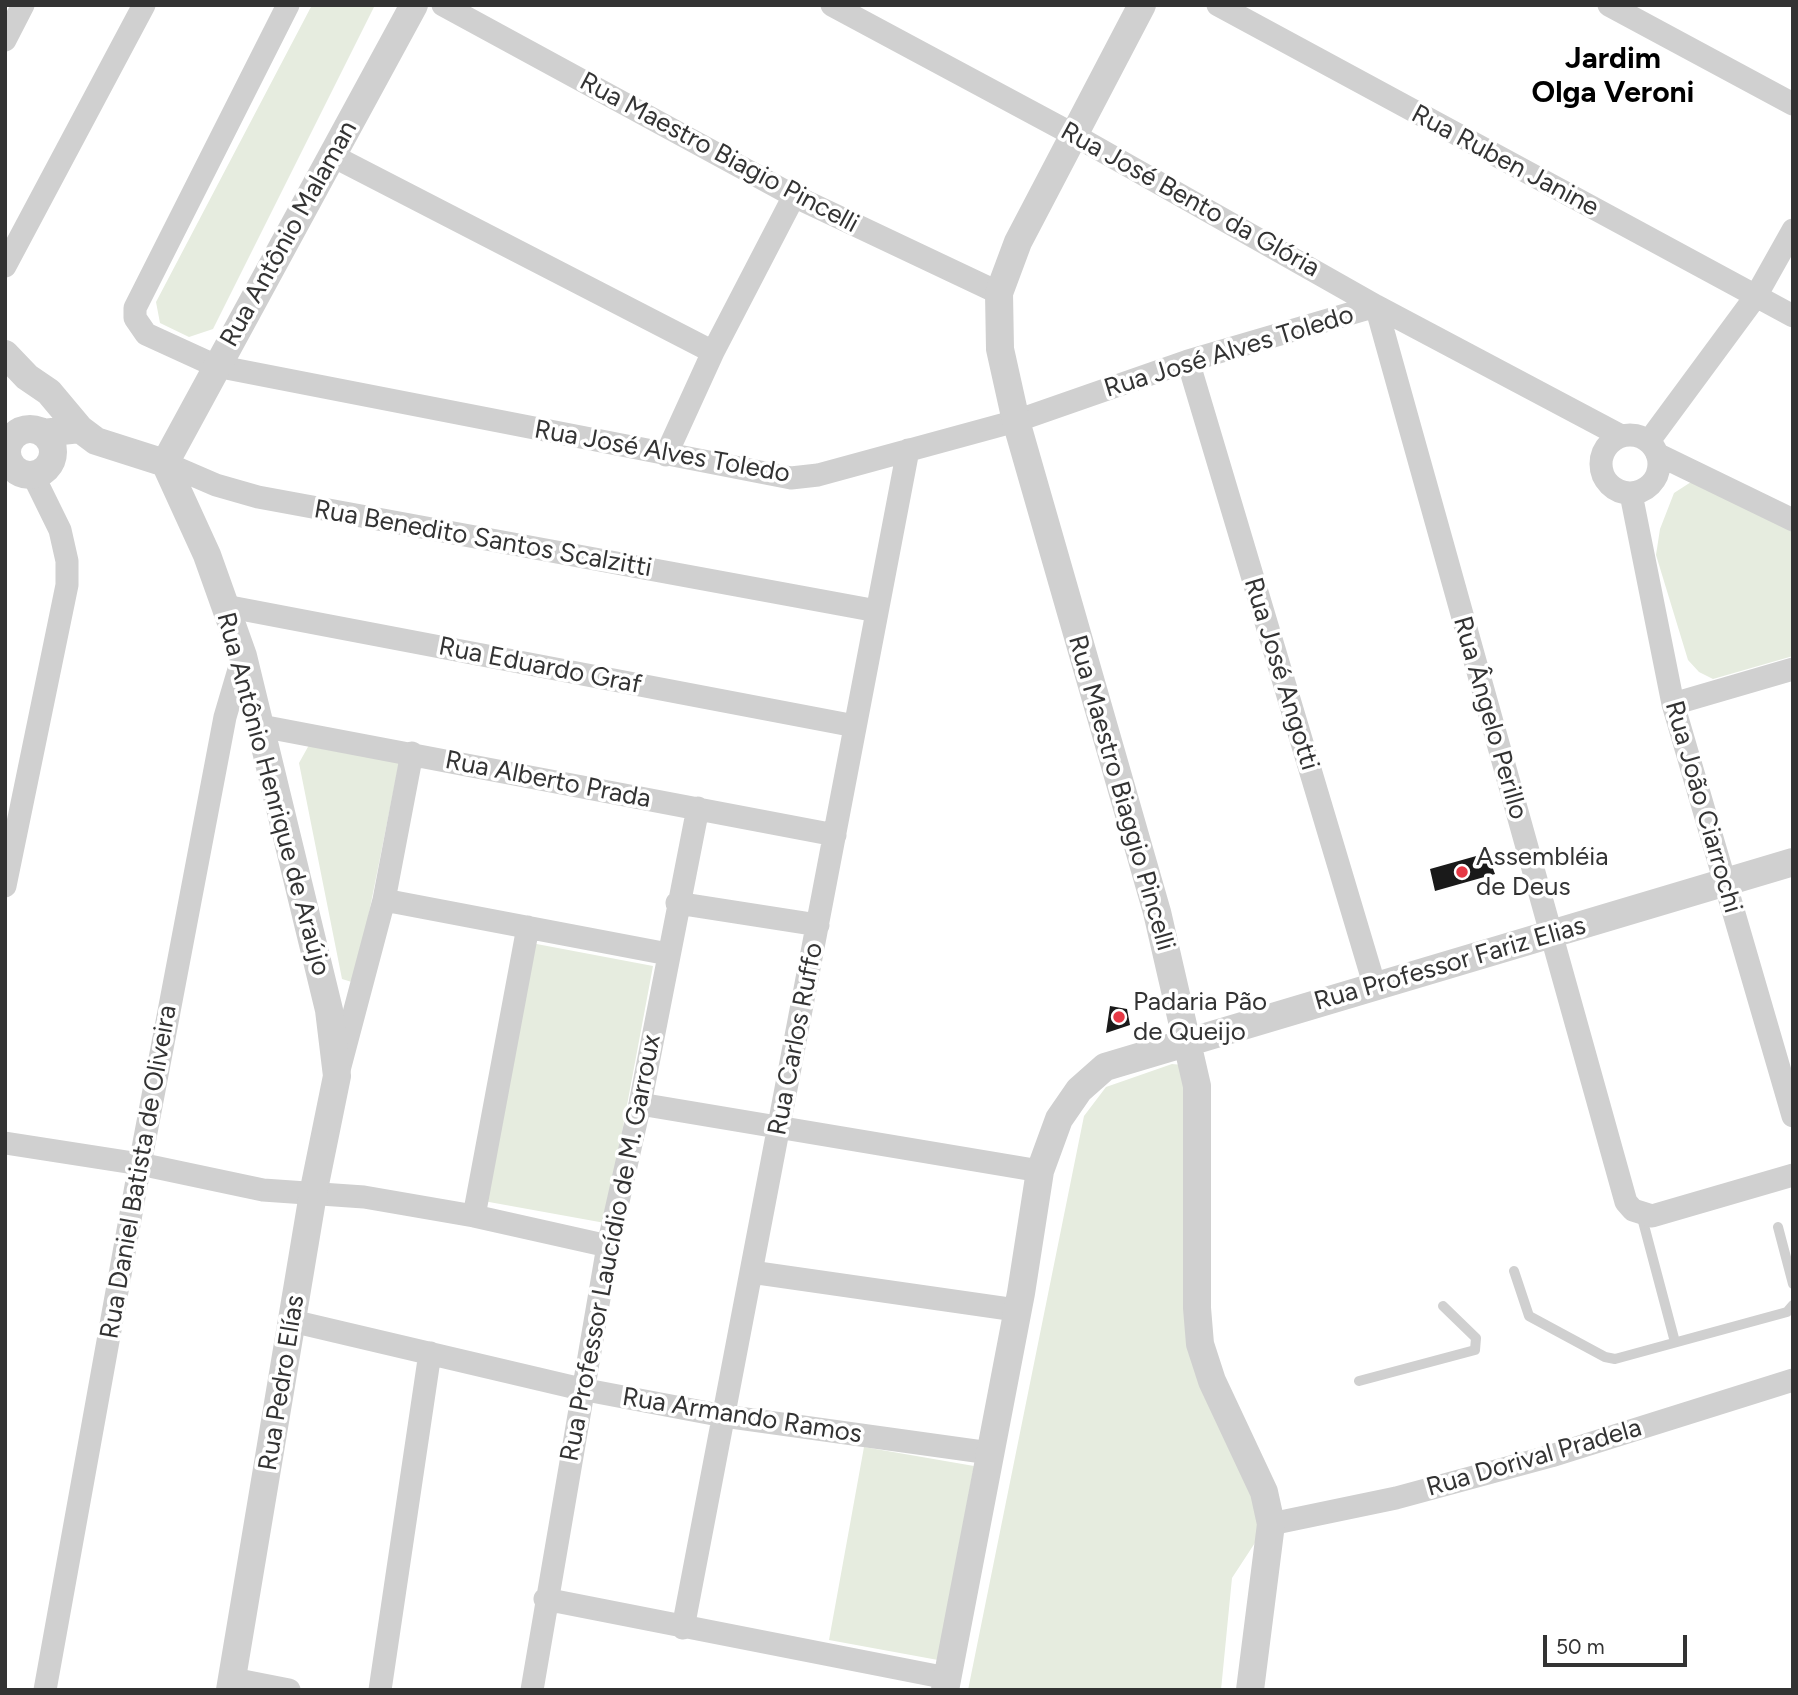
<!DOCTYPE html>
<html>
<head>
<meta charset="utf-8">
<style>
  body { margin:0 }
  #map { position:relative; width:1798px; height:1695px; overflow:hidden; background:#fff; font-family:Figtree,sans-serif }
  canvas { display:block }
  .frame { position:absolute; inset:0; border:7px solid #333; pointer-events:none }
  .scale { position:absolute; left:1543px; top:1635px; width:144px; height:32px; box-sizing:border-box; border:4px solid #333; border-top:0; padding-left:9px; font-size:21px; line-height:24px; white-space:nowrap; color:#333; -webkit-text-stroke:5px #fff; paint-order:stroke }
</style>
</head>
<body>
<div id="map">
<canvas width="1798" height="1695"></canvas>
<div class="frame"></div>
<div class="scale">50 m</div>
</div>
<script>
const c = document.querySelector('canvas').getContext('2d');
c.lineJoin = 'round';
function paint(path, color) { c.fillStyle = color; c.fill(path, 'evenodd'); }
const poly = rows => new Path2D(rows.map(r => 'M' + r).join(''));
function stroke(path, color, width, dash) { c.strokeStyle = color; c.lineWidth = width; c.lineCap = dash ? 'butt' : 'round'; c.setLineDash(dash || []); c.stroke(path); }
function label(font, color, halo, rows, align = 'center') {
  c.font = font + ' Figtree,sans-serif'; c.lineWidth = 7; c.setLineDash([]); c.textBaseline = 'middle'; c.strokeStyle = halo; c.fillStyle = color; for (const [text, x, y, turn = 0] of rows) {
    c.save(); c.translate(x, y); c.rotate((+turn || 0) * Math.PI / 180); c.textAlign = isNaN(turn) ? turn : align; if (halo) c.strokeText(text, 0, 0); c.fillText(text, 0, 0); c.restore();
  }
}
const green = poly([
  [312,5,375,5,213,329,189,337,160,323,156,302],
  [1691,482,1793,527,1793,656,1713,679,1699,672,1688,660,1656,555,1660,529,1674,493],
  [309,745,399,763,355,983,342,979,299,763],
  [526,942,653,966,605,1223,478,1200],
  [1172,1064,1183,1065,1184,1309,1266,1526,1232,1578,1221,1690,968,1690,1084,1116,1106,1087],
  [864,1447,974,1466,938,1660,829,1640]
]);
const building = poly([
  [1487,853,1495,874,1435,891,1430,869],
  [1110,1006,1127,1009,1130,1025,1106,1033]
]);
const service = poly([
  [1641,1214,1675,1342],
  [1778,1227,1793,1284],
  [1514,1271,1529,1316,1605,1357,1615,1359,1787,1312,1793,1305],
  [1359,1381,1475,1350,1476,1338,1443,1306]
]);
const minor = poly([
  [288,5,135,308,135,318,146,334,216,366,791,478,818,475,1016,421,1188,361,1376,306,1626,1202,1633,1210,1652,1216,1793,1175],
  [443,5,794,196,999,293],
  [832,5,1074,135,1376,306,1621,436],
  [1218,5,1793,316],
  [1609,5,1793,104],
  [5,40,23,5],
  [333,156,713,352],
  [5,266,144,5],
  [1188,361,1375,987],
  '1601 464a29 29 0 1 1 58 0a29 29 0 1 1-58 0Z',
  [1649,441,1756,296,1793,230],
  [5,447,7,448],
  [1657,454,1793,520],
  [666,455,713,352,794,196],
  [165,463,216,485,258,497,877,611],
  [1631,494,1673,704,1793,1116],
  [225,606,855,726],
  [1673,704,1793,669],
  [261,726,835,835],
  [5,886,67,585,67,561,60,530,33,475],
  [384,900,668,954],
  [677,903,818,925],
  [339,1070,384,900,412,753],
  [640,1104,1040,1171],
  [5,1143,140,1164,263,1190,364,1197,474,1216,608,1246],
  [474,1216,528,927],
  [751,1272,1016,1310],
  [292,1321,581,1389,724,1416,990,1453],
  [1271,1524,1396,1498,1551,1456,1793,1380],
  [545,1599,947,1678],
  [683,1628,908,450],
  [233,1679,289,1690],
  [45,1690,140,1164,225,717,243,656],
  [380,1690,430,1353],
  [532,1690,608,1246,640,1104,698,808]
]);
const tertiary = poly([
  [1142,5,1018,242,999,293,1000,349,1016,421,1157,912,1197,1086,1197,1308,1200,1344,1212,1381,1264,1492,1271,1524,1250,1690],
  [5,354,27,377,49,392,80,429],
  '7 452a23 23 0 1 1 46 0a23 23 0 1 1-46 0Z',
  [43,433,80,429,96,441,165,463],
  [165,463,207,555,243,656,329,1010,337,1076,313,1194,230,1690],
  [165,463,414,5],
  [945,1690,1021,1293,1040,1171,1059,1119,1079,1090,1105,1067,1793,862]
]);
const markers = [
  [1462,872,7,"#e63946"],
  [1119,1017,7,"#e63946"]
];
const streetNames = [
  ["Rua Maestro Biagio Pincelli",719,153,28],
  ["Rua Ruben Janine",1505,161,28],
  ["Rua José Bento da Glória",1190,200,29],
  ["Rua Antônio Malaman",289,234,-61],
  ["Rua José Alves Toledo",1229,352,-17],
  ["Rua José Alves Toledo",662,452,10],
  ["Rua Benedito Santos Scalzitti",483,539,10],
  ["Rua Eduardo Graf",540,666,11],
  ["Rua José Angotti",1281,674,73],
  ["Rua Ângelo Perillo",1490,718,74],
  ["Rua Alberto Prada",548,780,11],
  ["Rua Maestro Biaggio Pincelli",1121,793,74],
  ["Rua Antônio Henrique de Araújo",273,794,75],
  ["Rua João Ciarrochi",1703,807,74],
  ["Rua Professor Fariz Elias",1450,964,-16],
  ["Rua Carlos Ruffo",796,1039,-79],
  ["Rua Daniel Batista de Oliveira",139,1172,-80],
  ["Rua Professor Laucídio de M. Garroux",611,1248,-79],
  ["Rua Pedro Elías",282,1383,-81],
  ["Rua Armando Ramos",742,1416,9],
  ["Rua Dorival Pradela",1534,1458,-16]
];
const poiNames = [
  ["Assembléia",1476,857],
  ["de Deus",1476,887],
  ["Padaria Pão",1133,1002],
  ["de Queijo",1133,1032]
];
const quarterNames = [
  ["Jardim",1613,59],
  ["Olga Veroni",1613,93]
];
paint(green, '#e6ecdf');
paint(building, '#1a1a1a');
stroke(service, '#d0d0d0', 10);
stroke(minor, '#d0d0d0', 23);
stroke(tertiary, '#d0d0d0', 28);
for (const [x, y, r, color] of markers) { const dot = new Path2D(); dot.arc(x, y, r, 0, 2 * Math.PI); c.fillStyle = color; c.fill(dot); stroke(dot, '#fff', 2.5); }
label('26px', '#333', '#fff', streetNames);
label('26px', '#333', '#fff', poiNames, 'left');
label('bold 30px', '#000', '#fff', quarterNames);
</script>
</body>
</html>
